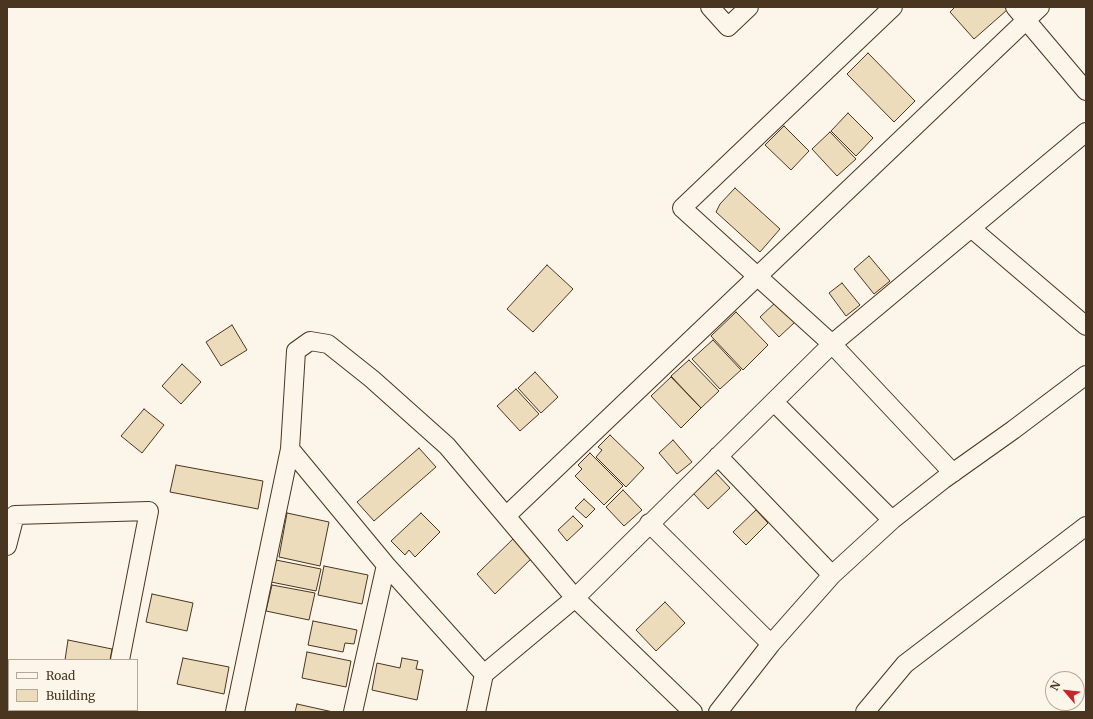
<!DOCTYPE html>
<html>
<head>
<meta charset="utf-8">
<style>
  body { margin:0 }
  #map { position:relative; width:1093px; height:719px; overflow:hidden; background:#fbf6e9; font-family:Merriweather,serif }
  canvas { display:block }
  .frame { position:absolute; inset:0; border:8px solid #4a3520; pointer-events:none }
  .legend { position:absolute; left:8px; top:659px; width:130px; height:52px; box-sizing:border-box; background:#fbf6e9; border:1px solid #b4a999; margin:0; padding:5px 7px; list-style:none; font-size:12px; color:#4a3520 }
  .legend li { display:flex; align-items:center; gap:8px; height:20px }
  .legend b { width:20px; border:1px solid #b4a999 }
  .north { position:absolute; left:1045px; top:671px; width:40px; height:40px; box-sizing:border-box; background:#fbf6e9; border:1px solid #b4a999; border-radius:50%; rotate:298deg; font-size:11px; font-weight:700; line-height:16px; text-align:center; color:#4a3520 }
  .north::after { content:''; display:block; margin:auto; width:14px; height:18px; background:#c62828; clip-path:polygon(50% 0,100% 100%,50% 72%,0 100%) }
</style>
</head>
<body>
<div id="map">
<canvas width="1093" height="719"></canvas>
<div class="frame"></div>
<ul class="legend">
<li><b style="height:5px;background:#fbf6e9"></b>Road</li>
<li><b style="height:11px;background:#ecdcbc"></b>Building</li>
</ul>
<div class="north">N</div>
</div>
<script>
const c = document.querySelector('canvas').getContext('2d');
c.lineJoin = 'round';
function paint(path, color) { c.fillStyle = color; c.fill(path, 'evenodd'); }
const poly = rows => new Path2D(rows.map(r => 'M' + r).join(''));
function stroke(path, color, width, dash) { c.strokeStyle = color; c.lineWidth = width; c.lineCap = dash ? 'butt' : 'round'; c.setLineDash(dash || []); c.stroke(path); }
const building = poly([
  [955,7,1005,7,1007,10,974,39,950,12,955,7],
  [868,53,915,101,894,122,847,74,868,53],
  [848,113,873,138,856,156,831,131,848,113],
  [784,126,809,151,791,170,765,145,784,126],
  [830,132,856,159,837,176,812,149,830,132],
  [735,188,780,229,760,252,716,212,720,204,735,188],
  [869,256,890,281,874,294,854,269,869,256],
  [547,265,573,289,533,332,507,309,547,265],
  [842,283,860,305,846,316,829,293,842,283],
  [776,302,795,322,779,337,760,317,776,302],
  [736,312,768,345,743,370,711,336,736,312],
  [232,325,247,350,221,366,206,342,232,325],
  [713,340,741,370,720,389,692,359,713,340],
  [689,360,719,391,701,408,671,376,689,360],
  [182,364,201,382,181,404,162,386,182,364],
  [535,372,558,397,541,413,518,388,535,372],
  [671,377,701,408,681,428,651,396,671,377],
  [516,389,539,414,520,431,497,406,516,389],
  [144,409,164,425,142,453,121,436,144,409],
  [610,435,644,468,626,487,596,457,602,450,598,447,610,435],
  [673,440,692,462,677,474,659,453,673,440],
  [419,448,436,467,374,521,357,502,419,448],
  [590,453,623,486,604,505,575,476,582,469,578,465,590,453],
  [176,465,263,481,258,509,170,492,176,465],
  [715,472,730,488,708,509,692,492,715,472],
  [623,490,642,510,624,526,606,507,623,490],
  [584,499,595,509,586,518,575,508,584,499],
  [756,510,768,523,746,545,733,532,756,510],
  [287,513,329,522,320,566,279,557,287,513],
  [421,513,440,532,415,557,409,550,405,555,391,541,421,513],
  [573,516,583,526,567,541,558,530,573,516],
  [514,538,533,557,495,594,477,574,514,538],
  [276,560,321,569,316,591,271,582,276,560],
  [324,566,368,575,362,604,318,595,324,566],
  [272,585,315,593,309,620,266,611,272,585],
  [152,594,193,603,187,631,146,622,152,594],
  [665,602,685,623,656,651,636,630,665,602],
  [313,621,357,630,354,644,345,643,343,652,308,645,313,621],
  [68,640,112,649,110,660,65,660,68,640],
  [307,652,351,661,346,687,302,678,307,652],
  [183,658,229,667,224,694,177,684,183,658],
  [402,658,418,661,416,669,423,670,417,700,372,690,377,663,400,668,402,658],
  [297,704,333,712,295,712,297,704],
  [53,710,100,710,100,712,52,712,53,710]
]);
const street = poly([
  [710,7,728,27,749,7],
  [893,7,682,208,832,344,953,473],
  [1015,7,1086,91],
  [971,228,1086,326],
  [774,402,892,520],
  [290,449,296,351,310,341,328,344,372,379,447,446,575,598,484,674],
  [718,456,832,575],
  [506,516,1040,7],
  [649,523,771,644],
  [7,546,15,515,149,511,120,660],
  [110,712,111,710],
  [235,712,290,449,386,565,484,674,476,712],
  [353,712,386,565],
  [693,712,575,598,832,344,1086,132],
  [718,712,771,644,832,575,892,520,944,479,1013,430,1086,375],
  [865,712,905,664,1086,526]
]);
paint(building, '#ecdcbc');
stroke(building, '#4a3520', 1);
stroke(street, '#4a3520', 20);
stroke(street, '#fbf6e9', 18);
</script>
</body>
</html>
